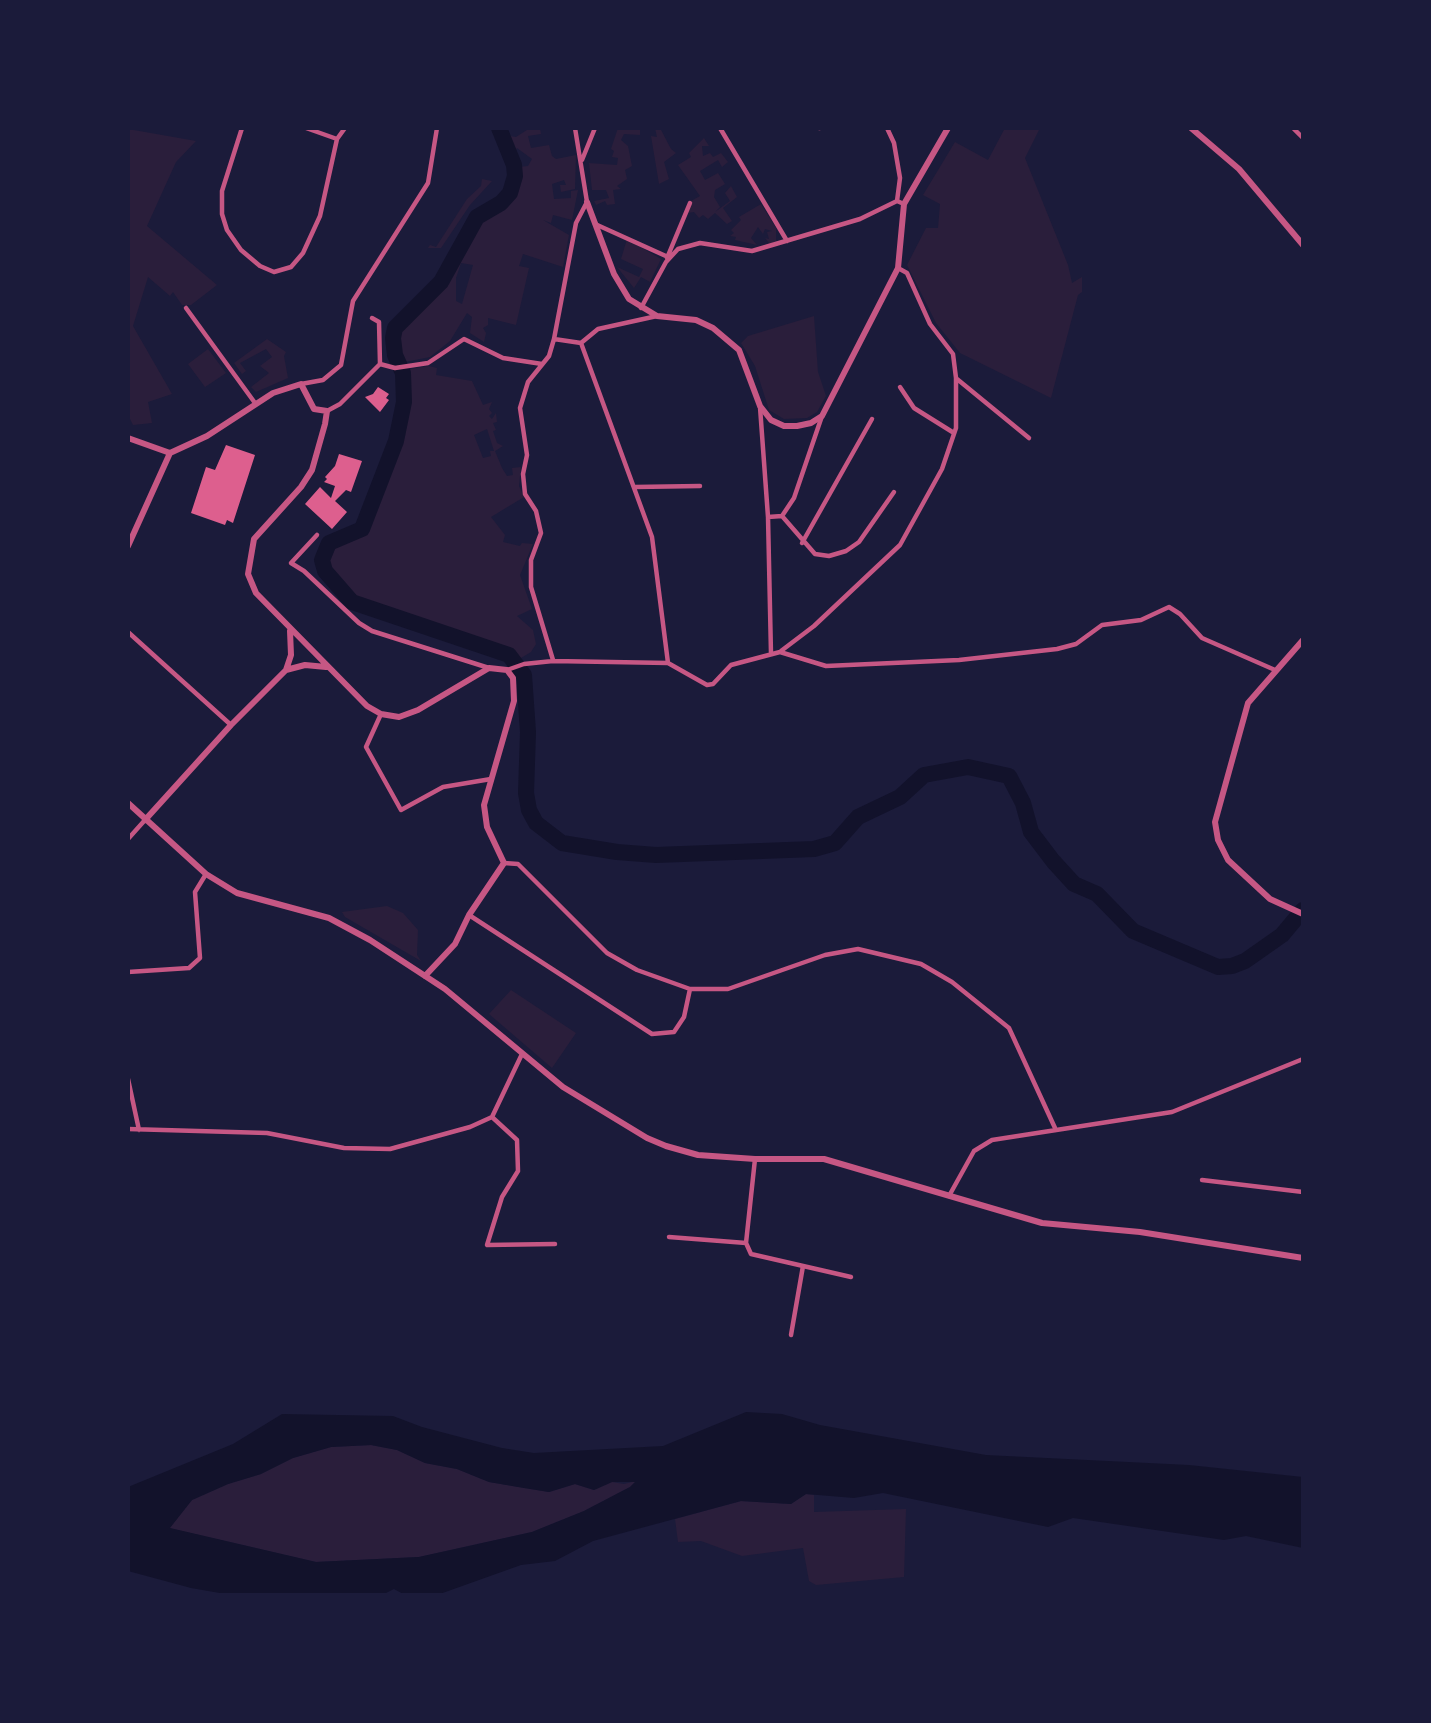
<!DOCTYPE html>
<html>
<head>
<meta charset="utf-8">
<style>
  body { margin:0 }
  #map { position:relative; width:1431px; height:1723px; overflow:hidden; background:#1b1b3a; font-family:Mulish,sans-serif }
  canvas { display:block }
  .frame { position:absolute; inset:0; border:130px solid #1b1b3a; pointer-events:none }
</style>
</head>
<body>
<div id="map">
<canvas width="1431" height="1723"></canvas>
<div class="frame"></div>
</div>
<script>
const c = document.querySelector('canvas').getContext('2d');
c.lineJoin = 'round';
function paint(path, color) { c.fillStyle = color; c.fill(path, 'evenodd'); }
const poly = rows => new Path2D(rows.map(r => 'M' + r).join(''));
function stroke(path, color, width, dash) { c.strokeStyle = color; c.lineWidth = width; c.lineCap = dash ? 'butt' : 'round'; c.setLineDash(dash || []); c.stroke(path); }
const green = poly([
  [530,128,540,128,541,134,528,136,531,148,549,145,552,156,556,159,576,155,575,189,561,192,560,185,566,185,564,180,552,184,554,199,571,198,571,191,578,190,572,220,553,215,551,223,543,220,569,235,563,267,523,254,519,266,529,268,516,325,488,318,488,325,483,328,486,333,484,342,470,333,472,317,467,313,450,341,430,357,400,363,395,340,398,328,432,296,479,218,495,209,513,193,519,167,528,166,532,159,517,148,514,155,503,135,516,137],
  [461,263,473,265,462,304,456,301,456,278],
  [618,128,640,128,640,135,624,134,621,140,628,146,632,166,625,170,627,179,617,186,621,189,613,190,615,204,607,205,605,201,596,205,594,201,609,198,606,190,592,190,589,163,617,165,618,158,612,157,614,151,611,149],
  [655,128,660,128,671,149,676,153,664,162,669,179,659,184,651,136,657,137],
  [1005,128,1040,128,1025,158,1068,265,1072,283,1082,277,1082,292,1078,295,1051,398,960,353,936,323,907,265,926,228,938,228,940,204,923,195,955,142,988,160],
  [128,129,196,141,176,162,147,226,217,285,191,305,182,305,173,292,170,296,148,277,133,326,172,394,148,402,152,423,133,425,128,415],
  [704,138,709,146,702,146,703,156,710,153,713,157,721,153,728,162,722,167,718,160,700,171,705,180,718,173,725,184,715,190,714,197,720,207,715,212,730,201,725,193,731,186,737,197,723,208,732,221,727,224,715,213,708,219,703,215,699,218,694,212,687,213,691,201,700,196,678,165,691,157,689,153],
  [482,179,492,181,470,205,441,248,428,248,430,245,436,247,467,199,481,186],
  [761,204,776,228,776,241,770,244,765,238,769,239,767,232,772,231,765,229,763,234,758,227,751,238,757,245,735,240,736,237,730,236,734,233,731,230,741,220,739,217],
  [627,239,661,259,650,282,641,277,634,288,617,267,639,277,643,269,621,259],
  [814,316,818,372,826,396,817,412,807,418,784,419,769,410,755,366,741,343,748,336],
  [267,339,286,352,284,356,288,378,256,392,251,387,269,373,260,366,272,357,266,349,240,363,246,371,242,374,234,363],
  [208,349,226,373,205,387,188,364],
  [429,366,437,368,436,375,472,381,483,405,492,402,489,409,492,413,489,416,492,419,496,413,497,422,493,423,496,430,493,431,497,443,503,446,495,451,502,468,507,476,513,475,512,468,521,467,519,486,524,497,491,517,505,535,503,542,520,546,522,543,533,544,520,575,532,609,517,616,533,630,536,644,531,652,516,661,509,653,353,600,329,574,325,563,330,545,364,530,398,441,406,402,404,370],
  [487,429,494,451,490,451,491,456,483,458,474,435],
  [387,906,403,913,418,930,417,955,421,961,345,917,342,912],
  [511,990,576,1033,552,1068,489,1014],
  [371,1445,397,1450,425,1463,457,1469,489,1482,549,1492,575,1484,594,1490,612,1482,624,1484,636,1481,630,1487,584,1511,532,1532,419,1557,316,1562,169,1528,192,1500,228,1484,261,1474,293,1458,331,1447],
  [806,1494,814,1495,814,1512,906,1509,904,1577,816,1585,809,1581,803,1548,742,1556,701,1541,678,1542,675,1519,741,1501,791,1504]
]);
const water = poly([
  [746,1412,782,1414,820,1425,986,1455,1189,1465,1303,1477,1303,1548,1246,1536,1224,1540,1073,1518,1048,1527,883,1493,854,1498,806,1494,791,1504,741,1501,593,1541,555,1561,521,1565,437,1595,405,1595,394,1589,382,1595,231,1595,191,1588,128,1571,128,1487,233,1444,282,1414,393,1416,422,1427,502,1448,534,1453,663,1446],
  [371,1445,397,1450,425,1463,457,1469,489,1482,524,1488,549,1492,575,1484,594,1490,612,1482,635,1482,630,1487,584,1511,532,1532,419,1557,316,1562,170,1528,192,1500,228,1484,261,1474,293,1458,331,1447]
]);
const river = poly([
  [499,128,514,165,515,176,510,193,501,203,477,217,441,282,395,328,393,338,395,355,403,373,404,402,396,441,362,529,329,543,322,560,325,571,352,602,509,655,524,675,528,732,526,793,529,810,536,823,562,843,617,852,656,855,814,849,835,843,858,817,900,797,924,775,968,767,1009,776,1023,803,1031,832,1053,861,1074,884,1097,894,1133,931,1218,967,1232,966,1245,961,1282,935,1303,910]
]);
const building = poly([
  [378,387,389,394,386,398,389,400,380,412,365,397,373,394],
  [226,445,255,455,233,523,227,520,225,525,191,513,206,467,215,470],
  [339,454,362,461,351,492,346,490,335,501,347,512,332,529,305,504,320,487,331,498,335,486,324,482,327,479,325,477,335,466]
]);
const minor = poly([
  [242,128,222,191,222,214,227,230,241,250,260,266,274,272,291,267,303,253,320,216,337,139,345,128],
  [306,128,337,139],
  [720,128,787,241],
  [819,128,820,128],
  [887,128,894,143,900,178,897,201],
  [1293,128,1303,138],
  [582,160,595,128],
  [595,224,668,257],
  [667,258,690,203],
  [186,308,255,403],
  [641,308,666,262,678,249,700,243,752,251,860,219,897,201,904,204],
  [372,318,379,322,380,364],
  [554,339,576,223,587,202,575,128],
  [581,343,652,537,668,663],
  [380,364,395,368,428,363,464,339,503,358,542,364],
  [957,379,1029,438],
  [301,384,323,380,341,365,353,301,428,183,437,128],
  [900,387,914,408,954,433],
  [760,407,768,517,771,654],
  [327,411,340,404,380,364],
  [635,487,700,486],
  [782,516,815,554,829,556,846,551,859,542,894,492],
  [768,517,782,516,794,498,822,416],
  [317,535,291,563,304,571,359,623,372,631,489,668],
  [802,543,872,419],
  [128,632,231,725],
  [781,651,814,626,900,545,942,469,956,428,956,378,953,354,930,324,907,273,898,268],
  [553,660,531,587,531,560,541,533,536,511,525,494,523,474,527,455,520,408,528,382,549,356,554,339,581,343,598,329,657,316],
  [507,670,524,664,553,661,668,663,707,685,713,684,731,665,780,652,826,666,959,660,1057,649,1076,644,1102,625,1141,620,1169,607,1180,614,1202,638,1275,670],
  [381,714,366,747,401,810,443,787,491,779],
  [128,839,145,820],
  [504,863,518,864,607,953,637,970,690,989,728,989,825,955,858,949,921,964,952,982,1009,1028,1055,1128],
  [469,915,652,1034,674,1032,684,1017,690,989],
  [128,972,189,968,200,958,195,892,206,874],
  [128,1079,139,1130],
  [492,1117,517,1140,518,1171,502,1197,487,1245,555,1244],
  [128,1129,267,1133,344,1148,390,1149,470,1127,492,1117,522,1054],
  [1202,1180,1303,1192],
  [949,1196,974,1151,992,1140,1172,1112,1303,1059],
  [669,1237,746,1243,751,1254,851,1277],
  [746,1243,755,1159],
  [791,1335,803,1266]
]);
const tertiary = poly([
  [1191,128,1239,169,1303,245],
  [587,202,614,274,629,299,657,316,696,320,713,328,739,350,760,406,771,420,784,426,797,426,811,423,822,416,898,268,904,204,948,128],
  [128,438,170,453],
  [170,453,207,436,273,393,301,384,314,409,327,411,325,424,312,470,301,487,254,539,248,574,256,593,367,706,381,714,399,717,418,710,489,668,507,670,513,678,514,701,484,805,487,827,504,863,469,915,455,944,425,976],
  [128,546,170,453],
  [1303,640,1248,703,1215,822,1218,840,1228,860,1270,899,1303,914],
  [286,670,291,655,290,631],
  [128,803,206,874,237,893,329,918,370,940,445,989,563,1087,647,1138,666,1146,698,1155,755,1159,824,1159,1042,1223,1140,1232,1303,1258],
  [145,820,231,725,286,670,305,665,326,667]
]);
paint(green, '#2a1e3b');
paint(water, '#12122b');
stroke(river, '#12122b', 16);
paint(building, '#dd5f8e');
stroke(minor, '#c65784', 4.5);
stroke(tertiary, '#c65784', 6);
</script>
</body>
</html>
